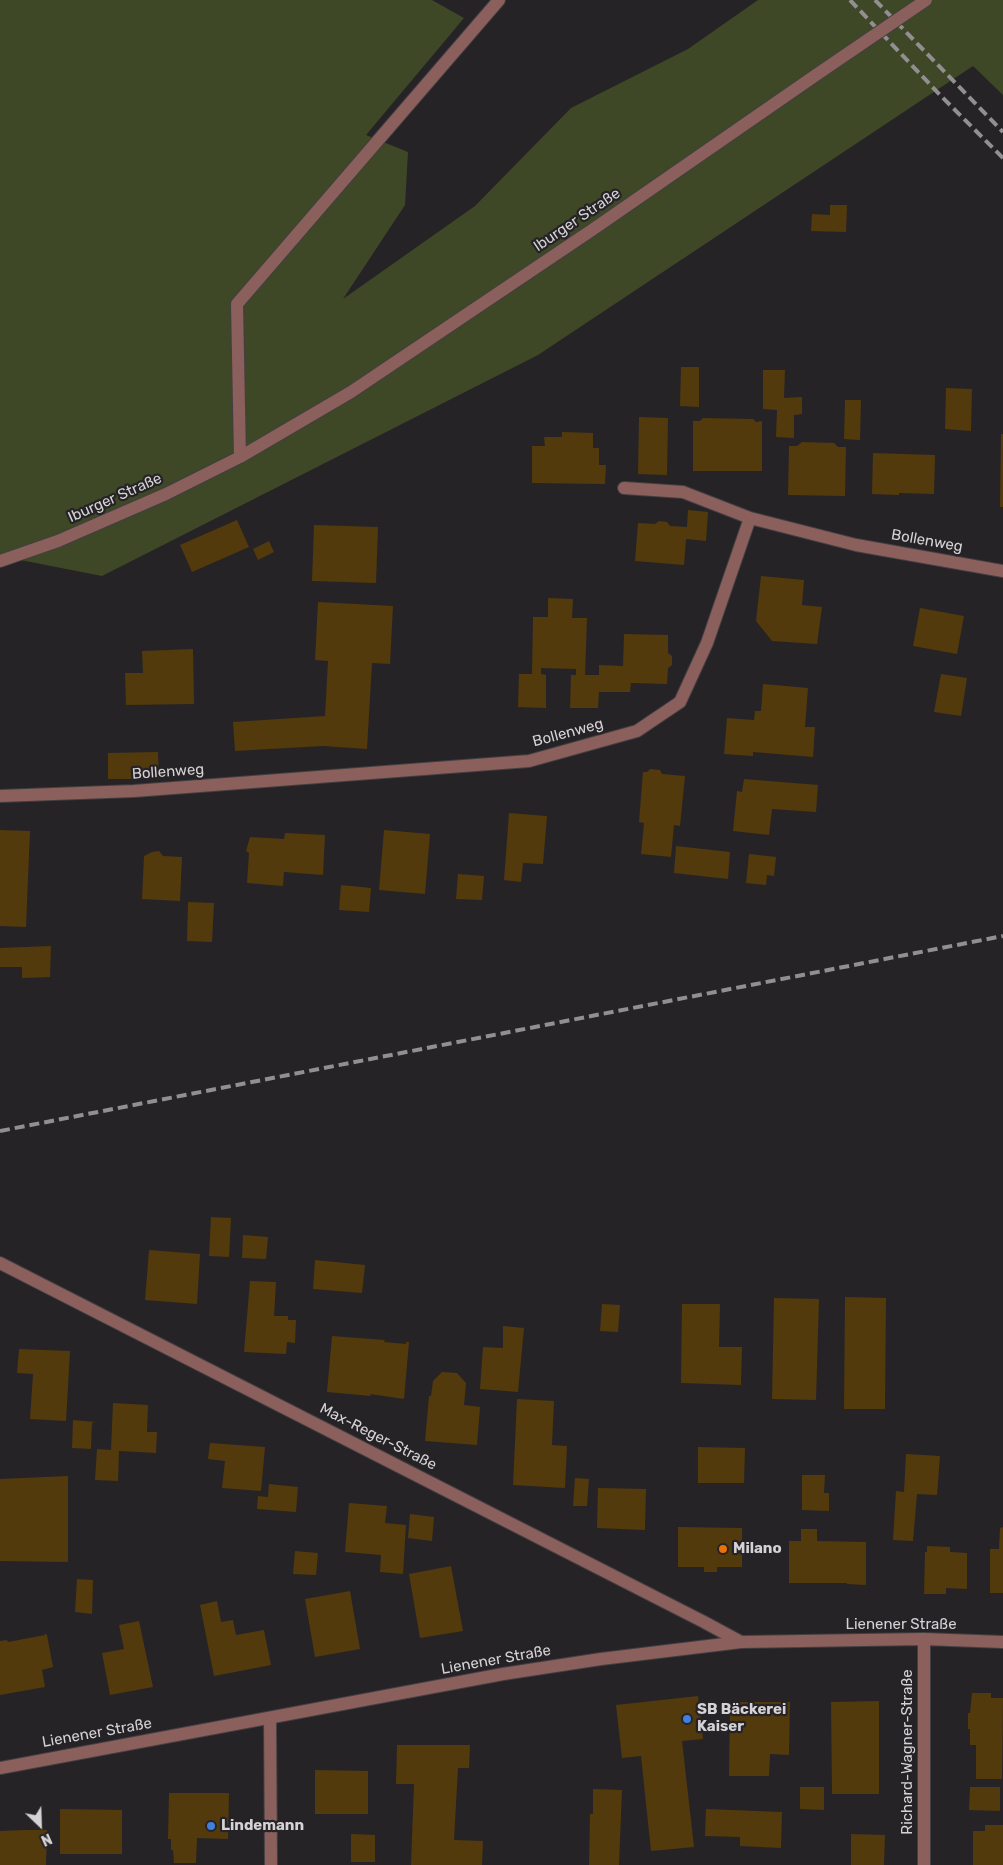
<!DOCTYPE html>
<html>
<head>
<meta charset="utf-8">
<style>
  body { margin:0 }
  #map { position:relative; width:1003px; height:1865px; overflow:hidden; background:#262327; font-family:Rubik,sans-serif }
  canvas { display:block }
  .north { position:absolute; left:15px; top:1800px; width:50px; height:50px; -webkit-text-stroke:4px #262327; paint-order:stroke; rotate:156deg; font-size:14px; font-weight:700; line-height:20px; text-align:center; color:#d4d2d5 }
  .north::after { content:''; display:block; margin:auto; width:18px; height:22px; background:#d4d2d5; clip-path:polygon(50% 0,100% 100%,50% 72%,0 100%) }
</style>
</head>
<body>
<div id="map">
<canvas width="1003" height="1865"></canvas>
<div class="north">N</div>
</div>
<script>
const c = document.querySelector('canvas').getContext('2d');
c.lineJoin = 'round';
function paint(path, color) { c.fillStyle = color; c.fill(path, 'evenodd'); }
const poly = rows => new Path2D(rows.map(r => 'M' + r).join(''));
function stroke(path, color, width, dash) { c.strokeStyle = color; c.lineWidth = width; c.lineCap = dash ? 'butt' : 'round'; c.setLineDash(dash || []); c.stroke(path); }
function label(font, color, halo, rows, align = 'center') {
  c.font = font + ' Rubik,sans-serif'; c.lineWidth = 4.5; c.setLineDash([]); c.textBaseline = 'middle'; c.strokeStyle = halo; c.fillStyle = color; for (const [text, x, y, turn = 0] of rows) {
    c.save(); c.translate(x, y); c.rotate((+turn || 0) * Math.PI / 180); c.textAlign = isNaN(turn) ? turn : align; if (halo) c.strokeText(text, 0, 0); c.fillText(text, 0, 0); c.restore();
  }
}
const green = poly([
  [0,0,432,0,464,18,366,135,408,152,405,205,343,299,475,206,571,108,688,49,758,0,1003,0,1003,95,973,66,538,355,102,576,0,556]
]);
const building = poly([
  [830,205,847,205,846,232,811,231,812,214,830,215],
  [681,367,699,367,699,407,680,406],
  [763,370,785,370,784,398,802,397,802,414,794,415,794,438,776,437,777,410,763,409],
  [946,388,972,389,971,431,945,429],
  [845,400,861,400,860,440,844,439],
  [639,417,668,418,667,475,638,474],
  [703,418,753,419,756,422,762,421,762,471,693,471,693,421,700,421],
  [562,432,593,433,593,448,599,448,599,465,606,465,605,484,532,483,532,446,545,446,544,437,562,437],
  [1001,434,1003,434,1003,507,1000,507],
  [802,442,834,443,838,447,846,447,845,496,788,495,789,446,797,446],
  [873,453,935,455,934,494,899,493,899,495,872,494],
  [688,510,708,512,706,541,686,539,684,565,635,561,638,523,655,524,659,521,667,522,670,526,687,527],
  [237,520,249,547,192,572,180,545],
  [314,525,378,527,376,583,312,581],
  [269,541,274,552,258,560,253,549],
  [761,576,804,580,802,605,822,607,817,644,772,641,756,621],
  [548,598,573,599,572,618,587,618,585,675,599,675,599,665,623,666,624,634,668,635,668,653,672,656,672,665,668,668,667,684,631,683,630,692,599,692,598,708,570,708,571,675,576,675,576,669,541,668,541,674,546,675,546,708,518,707,519,674,532,674,533,617,548,617],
  [318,602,393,606,390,664,372,663,367,749,323,746,235,751,233,722,325,716,328,661,315,660],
  [920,608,964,616,957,654,913,646],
  [193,649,194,704,126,705,125,673,143,673,142,651],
  [941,674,967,678,961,716,934,712],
  [763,684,808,688,805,727,815,727,813,757,753,752,753,756,724,754,727,718,754,720,755,711,761,711],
  [158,752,159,779,108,779,108,753],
  [650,769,660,770,662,774,685,776,680,826,674,825,671,857,641,854,644,823,639,822,643,772,647,772],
  [744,779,818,785,816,812,772,809,769,835,733,831,737,791,742,792],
  [509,813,547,816,543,864,523,863,521,882,504,880],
  [0,830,30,831,26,927,0,926],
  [384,830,430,834,425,894,379,890],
  [285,833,325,835,323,875,284,872,283,886,247,883,249,853,246,851,250,837,284,839],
  [676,846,730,852,728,879,674,873],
  [159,851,163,856,182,857,180,901,142,899,144,856,152,852],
  [749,854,776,857,774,876,767,875,766,885,746,883],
  [458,874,484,876,482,900,456,899],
  [341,885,371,888,369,912,339,910],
  [188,902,214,903,212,942,187,941],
  [51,946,50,977,22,978,22,967,0,967,0,948],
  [211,1217,231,1218,229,1257,209,1256],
  [243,1235,268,1237,266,1259,242,1258],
  [149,1250,200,1254,197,1304,145,1300],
  [315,1260,365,1265,362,1293,313,1289],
  [250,1281,276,1282,274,1316,288,1316,288,1320,296,1320,295,1343,287,1342,286,1354,244,1352],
  [845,1297,886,1298,885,1409,844,1409],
  [774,1298,819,1299,816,1400,772,1399],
  [602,1304,620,1305,618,1332,600,1331],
  [682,1304,720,1304,719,1347,742,1347,741,1385,681,1383],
  [503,1326,524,1328,518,1392,480,1389,483,1347,503,1348],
  [332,1336,385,1340,384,1342,406,1344,406,1342,409,1342,404,1399,370,1394,371,1396,327,1392],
  [19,1349,70,1351,66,1421,30,1419,33,1374,17,1373],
  [442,1372,457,1373,466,1383,464,1405,480,1407,477,1445,425,1441,429,1396,431,1396,433,1381],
  [517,1399,554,1401,552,1445,567,1446,565,1488,513,1485],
  [113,1403,148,1405,147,1432,157,1432,156,1453,119,1451,118,1481,95,1480,97,1449,111,1450],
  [73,1420,95,1422,92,1423,91,1449,72,1448],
  [210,1443,265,1447,261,1491,222,1488,225,1461,208,1459],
  [698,1447,745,1448,744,1483,698,1483],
  [906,1454,940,1456,937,1495,917,1494,913,1541,893,1540,896,1491,904,1492],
  [802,1475,825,1475,824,1493,829,1493,829,1511,802,1510],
  [68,1476,68,1562,0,1561,0,1479],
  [575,1478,589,1479,587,1506,573,1506],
  [269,1484,298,1487,296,1512,257,1509,258,1496,268,1497],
  [598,1488,646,1489,645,1530,597,1528],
  [349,1503,387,1506,385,1523,406,1525,403,1574,380,1572,381,1555,345,1552],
  [410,1514,434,1517,432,1541,408,1538],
  [678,1527,742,1528,742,1567,717,1567,717,1572,704,1572,704,1567,678,1567],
  [1003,1527,1003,1593,990,1593,990,1549,999,1549,1000,1528],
  [801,1529,817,1529,817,1541,866,1542,866,1585,847,1584,847,1583,789,1583,789,1541,801,1541],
  [927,1546,950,1547,950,1552,967,1553,967,1589,946,1588,946,1594,924,1594,925,1552,927,1552],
  [295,1551,318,1553,316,1575,293,1574],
  [451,1566,463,1631,420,1638,409,1574],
  [77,1579,93,1580,92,1614,75,1612],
  [350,1591,360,1649,315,1657,305,1599],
  [217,1601,221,1622,233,1620,236,1635,264,1630,271,1665,214,1676,200,1605],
  [139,1621,153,1687,110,1695,102,1653,124,1649,119,1625],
  [45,1633,47,1635,53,1667,42,1670,45,1687,0,1695,0,1641,7,1640,8,1642,45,1635],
  [972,1693,991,1693,991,1698,1003,1698,1002,1779,976,1779,976,1745,970,1745,970,1729,968,1729,968,1713,970,1713],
  [698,1696,703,1739,682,1741,694,1847,651,1851,641,1756,622,1758,616,1705],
  [879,1701,879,1794,832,1794,831,1702],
  [730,1702,790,1702,789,1755,770,1754,769,1776,729,1776],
  [397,1745,470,1745,469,1768,458,1768,454,1840,483,1841,482,1865,411,1865,414,1784,396,1784],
  [315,1770,368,1771,368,1814,315,1814],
  [800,1787,824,1787,824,1810,800,1809],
  [970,1787,1000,1787,1000,1811,969,1810],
  [593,1789,622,1790,619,1865,589,1865,590,1814,593,1814],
  [169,1793,229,1793,228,1839,197,1838,196,1863,174,1863,173,1850,171,1850,171,1839,168,1839],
  [60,1809,122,1810,122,1854,60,1854],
  [706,1809,782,1812,781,1848,740,1846,740,1837,705,1836],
  [985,1825,1003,1825,1003,1865,973,1865,973,1831,985,1831],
  [25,1830,47,1830,46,1865,0,1865,0,1831],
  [351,1834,375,1835,375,1862,351,1862],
  [851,1834,885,1835,884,1865,851,1865]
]);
const minor = poly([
  [240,457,237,304,499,0],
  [624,488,683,492,750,518],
  [0,561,58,541,166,494,240,457,351,392,592,230,816,75],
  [0,796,134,791,529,761,637,731,680,702,707,643,750,518,856,545,1003,571],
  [0,1263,704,1622,741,1642],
  [924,1639,924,1865],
  [270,1718,271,1865],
  [0,1768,503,1674,601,1659,741,1642,924,1639,1003,1642]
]);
const rail = poly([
  [850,0,940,95,1003,158],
  [875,0,1003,132],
  [0,1131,1003,936]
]);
const minorBridge = poly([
  [816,75,926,0]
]);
const markers = [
  [723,1549,5,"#e8710a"],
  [687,1719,5,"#3f7fe0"],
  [211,1826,5,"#3f7fe0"]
];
const streetNames = [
  ["Iburger Straße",577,220,-34],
  ["Iburger Straße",115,498,-24],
  ["Bollenweg",927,541,10],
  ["Bollenweg",568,733,-15],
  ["Bollenweg",168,772,-4],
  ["Max-Reger-Straße",378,1437,27],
  ["Lienener Straße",901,1625],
  ["Lienener Straße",496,1660,-10],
  ["Lienener Straße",97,1733,-10],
  ["Richard-Wagner-Straße",908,1752,-90]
];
const poiNames = [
  ["Milano",733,1549],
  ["SB Bäckerei",697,1710],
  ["Kaiser",697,1727],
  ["Lindemann",221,1826]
];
paint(green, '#3e4826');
paint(building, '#523a0c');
stroke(minor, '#423f43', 14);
stroke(minor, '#8b5f5b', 12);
stroke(rail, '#918f92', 4, [10, 5]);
stroke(minorBridge, '#423f43', 14, []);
stroke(minorBridge, '#8b5f5b', 12);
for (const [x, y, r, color] of markers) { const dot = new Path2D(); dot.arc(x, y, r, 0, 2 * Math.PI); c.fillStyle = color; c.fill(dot); stroke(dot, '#262327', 2); }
label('15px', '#d4d2d5', '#262327', streetNames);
label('bold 15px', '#d4d2d5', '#262327', poiNames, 'left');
</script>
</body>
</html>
